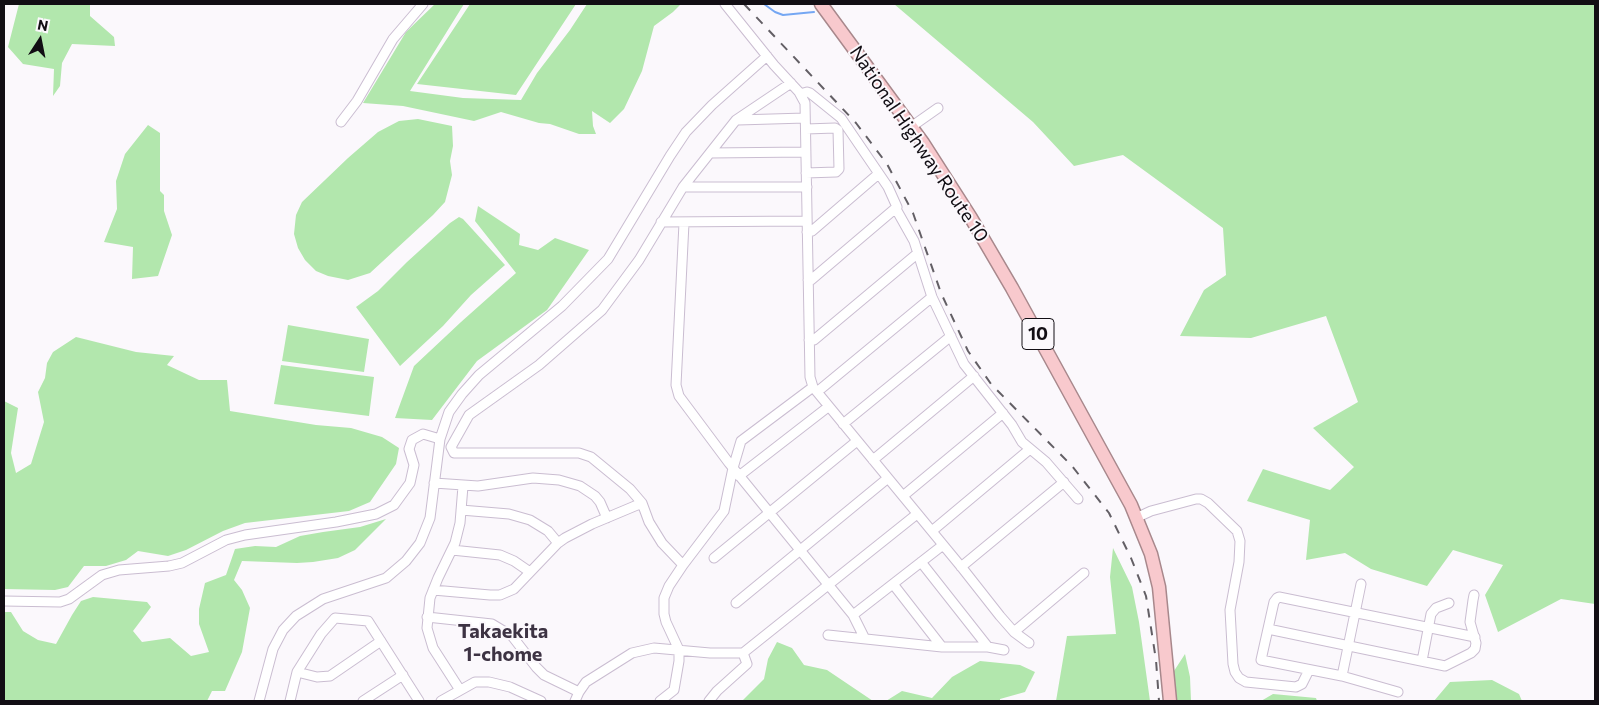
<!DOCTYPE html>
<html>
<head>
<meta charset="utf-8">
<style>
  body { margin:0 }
  #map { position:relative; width:1599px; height:705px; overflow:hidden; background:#fbf8fc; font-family:Commissioner,sans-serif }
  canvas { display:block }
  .frame { position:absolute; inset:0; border:5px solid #120e14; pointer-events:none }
  .north { position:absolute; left:15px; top:15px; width:50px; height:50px; -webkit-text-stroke:4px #fbf8fc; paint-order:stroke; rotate:11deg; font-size:14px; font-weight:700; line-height:20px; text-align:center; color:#120e14 }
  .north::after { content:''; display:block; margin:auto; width:18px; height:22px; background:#120e14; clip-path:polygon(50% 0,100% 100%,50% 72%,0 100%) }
</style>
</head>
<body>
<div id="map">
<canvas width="1599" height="705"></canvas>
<div class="frame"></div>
<div class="north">N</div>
</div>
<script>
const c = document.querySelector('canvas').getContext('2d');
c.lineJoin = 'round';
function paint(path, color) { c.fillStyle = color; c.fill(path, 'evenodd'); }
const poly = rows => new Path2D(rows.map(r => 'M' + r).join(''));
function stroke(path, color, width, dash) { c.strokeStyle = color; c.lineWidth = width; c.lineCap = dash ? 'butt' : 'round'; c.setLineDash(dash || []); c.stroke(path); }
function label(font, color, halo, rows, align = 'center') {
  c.font = font + ' Commissioner,sans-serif'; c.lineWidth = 4; c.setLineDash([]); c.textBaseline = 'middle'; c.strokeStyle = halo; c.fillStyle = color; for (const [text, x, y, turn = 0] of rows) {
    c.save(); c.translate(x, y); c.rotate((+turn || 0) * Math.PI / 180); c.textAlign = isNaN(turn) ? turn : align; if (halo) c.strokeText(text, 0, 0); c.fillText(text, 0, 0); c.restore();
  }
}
const green = poly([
  [19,4,90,4,90,16,114,37,115,46,72,44,62,63,60,86,53,96,54,69,23,64,8,47],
  [435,4,464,4,410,91,463,98,521,100,537,73,570,30,587,4,681,4,673,12,654,26,642,71,624,109,610,123,592,111,593,126,596,134,579,134,550,124,539,123,501,112,474,121,403,106,363,103,406,32],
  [470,4,576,4,516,95,417,84],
  [894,4,1595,4,1595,604,1561,599,1498,632,1485,595,1503,565,1453,550,1427,586,1371,569,1345,553,1306,560,1310,520,1247,501,1263,469,1330,490,1354,467,1313,428,1358,402,1326,316,1251,338,1180,336,1204,290,1226,275,1223,228,1123,155,1074,166,1033,122],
  [418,119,452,126,453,146,450,161,452,175,445,202,433,215,370,273,348,280,328,276,316,271,305,260,298,248,294,234,296,215,302,202,348,158,378,132,399,121],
  [148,125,160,133,160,191,164,195,164,211,172,235,158,276,132,279,133,247,104,242,117,209,116,181,125,154],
  [478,206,520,234,519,245,538,250,555,238,589,250,547,310,477,361,432,420,395,418,414,366,461,322,516,273,475,221],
  [459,217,463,219,505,265,471,295,443,326,400,366,356,307,378,291,407,262,450,223],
  [288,325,369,339,364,372,282,361],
  [76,337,136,352,174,356,167,365,199,380,227,380,230,411,316,425,351,428,382,437,399,448,396,464,370,502,349,511,245,523,223,531,186,550,168,556,138,551,126,560,106,566,84,566,68,587,55,590,4,589,4,401,18,408,11,453,16,473,31,464,44,422,38,392,45,378,47,363,53,352],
  [281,365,374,377,369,416,274,404],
  [386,519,355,550,338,558,313,562,297,563,242,561,234,580,242,590,250,608,242,652,225,691,212,691,207,701,4,701,4,612,11,612,23,631,38,640,56,644,72,615,81,601,93,597,147,602,151,607,133,631,142,642,170,638,191,656,209,652,199,624,199,609,205,583,226,575,235,549,255,546,276,547,300,536,323,532,360,527],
  [1113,548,1132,587,1139,622,1150,701,1056,701,1067,636,1116,634,1110,577],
  [777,642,792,648,804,665,827,670,873,701,742,701,764,679,768,659],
  [1185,654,1190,677,1191,701,1211,701,1176,701,1174,671],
  [980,661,1020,665,1035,672,1025,692,1000,699,1000,701,886,701,902,691,932,698,952,677],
  [1492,680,1519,694,1522,701,1434,701,1450,682],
  [1273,694,1316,698,1317,701,1261,701]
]);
const stream = poly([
  [764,4,775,12,783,15,814,12]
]);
const minor = poly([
  [800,94,807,92,810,93,841,118,888,187,897,207,811,280,808,280],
  [738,120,805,118],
  [341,122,357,101,393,39,423,4],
  [911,127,938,108],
  [806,129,835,128,838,130,839,169,836,172,806,173],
  [710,153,806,152],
  [683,187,807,187],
  [896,209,914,241,932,297,964,364,1012,425,1022,442,1046,462,1078,499],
  [661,222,807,221],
  [684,223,676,385,679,396,729,463,853,615,864,637],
  [807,232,812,231,876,176],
  [809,340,814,340,918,253],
  [813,387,963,569,1000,616,1014,632,1029,643],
  [817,392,932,297],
  [843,424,951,336],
  [873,460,974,376],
  [739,476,828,407],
  [434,483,478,486,533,478,559,480,580,486,595,496,600,502,607,518],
  [903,496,1003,413],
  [461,510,509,514,530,520,548,531,558,543],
  [1138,517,1151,511,1196,499,1201,499,1208,503,1237,531,1240,541,1239,562,1230,610,1233,664,1235,672,1239,678,1246,682,1296,687,1302,684,1309,670],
  [932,531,1030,449],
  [452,550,500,555,514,561,530,572],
  [714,558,857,441],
  [921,562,988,647],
  [683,565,662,543,649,522,642,503,630,489,591,457,579,453,454,453,451,447,469,415,539,365,602,310,639,260,683,187,736,120,791,83],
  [961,567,1064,482],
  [893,584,942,647],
  [433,590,490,595,500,595,514,589,558,543,565,538,592,524,642,503],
  [4,601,60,602,69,599,102,575,119,570,169,566,182,563,226,540,245,535,336,522,376,514,394,505,410,483,414,465,409,449,412,440,423,434,440,439],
  [736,603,888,478],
  [853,615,943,545],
  [427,617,492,624,512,636,536,667,544,675,579,692],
  [1268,629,1445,666,1471,653,1475,649,1476,643,1470,622,1473,600,1474,595],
  [1014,632,1084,573],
  [828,635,942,647,988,647,1004,650],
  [1422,661,1431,614,1436,608,1449,603],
  [297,672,317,677,330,676,381,641],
  [1342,676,1361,584],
  [460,690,433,648,427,628,430,598,438,578,455,543,460,523,463,486],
  [1398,692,1342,676,1261,660,1274,602,1277,598,1279,597,1475,637],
  [259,701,273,649,283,630,296,616,323,599,386,578,406,561,420,543,430,518,440,439,449,412,462,394,479,375,562,306,608,259,670,156,686,132,712,105,767,56],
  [290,701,297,672,321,634,335,618,368,621,419,701],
  [363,701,403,675],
  [441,701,475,682,489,682,510,687,541,701],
  [575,701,579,692,586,682,632,653,654,648,710,653,743,653,917,514],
  [660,701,674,690,679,661,679,650,666,622,664,614,664,598,669,586,683,565,724,511,733,468,741,441,813,387,810,377,805,103,799,92,774,65,725,4],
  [709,701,717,691,747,664,743,653]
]);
const highway = poly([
  [821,4,923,143,971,218,1012,288,1131,505,1151,554,1159,587,1170,701]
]);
const rail = poly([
  [744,4,856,123,887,164,913,213,941,293,968,351,991,384,1072,466,1109,513,1131,558,1146,596,1156,660,1159,701]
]);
const shields = [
  [1038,334,32]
];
const shieldNames = [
  ["10",1038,334]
];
const streetNames = [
  ["National Highway Route 10",919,144,56]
];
const neighbourhoodNames = [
  ["Takaekita",503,631],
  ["1-chome",503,654]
];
paint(green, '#b2e7ad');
stroke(stream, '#75a7f3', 2);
stroke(minor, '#cabdd1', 11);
stroke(highway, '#a8888c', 15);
stroke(minor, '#fff', 9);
stroke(highway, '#f8c9cd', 12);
stroke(rail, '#635f65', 2, [9, 9]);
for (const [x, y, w] of shields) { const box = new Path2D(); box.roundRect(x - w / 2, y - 15.5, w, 31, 4); c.fillStyle = '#fbf8fc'; c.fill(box); stroke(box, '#120e14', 1); }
label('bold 18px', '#120e14', null, shieldNames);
label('19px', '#120e14', '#fbf8fc', streetNames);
label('bold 20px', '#3d3343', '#fbf8fc', neighbourhoodNames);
</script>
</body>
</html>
